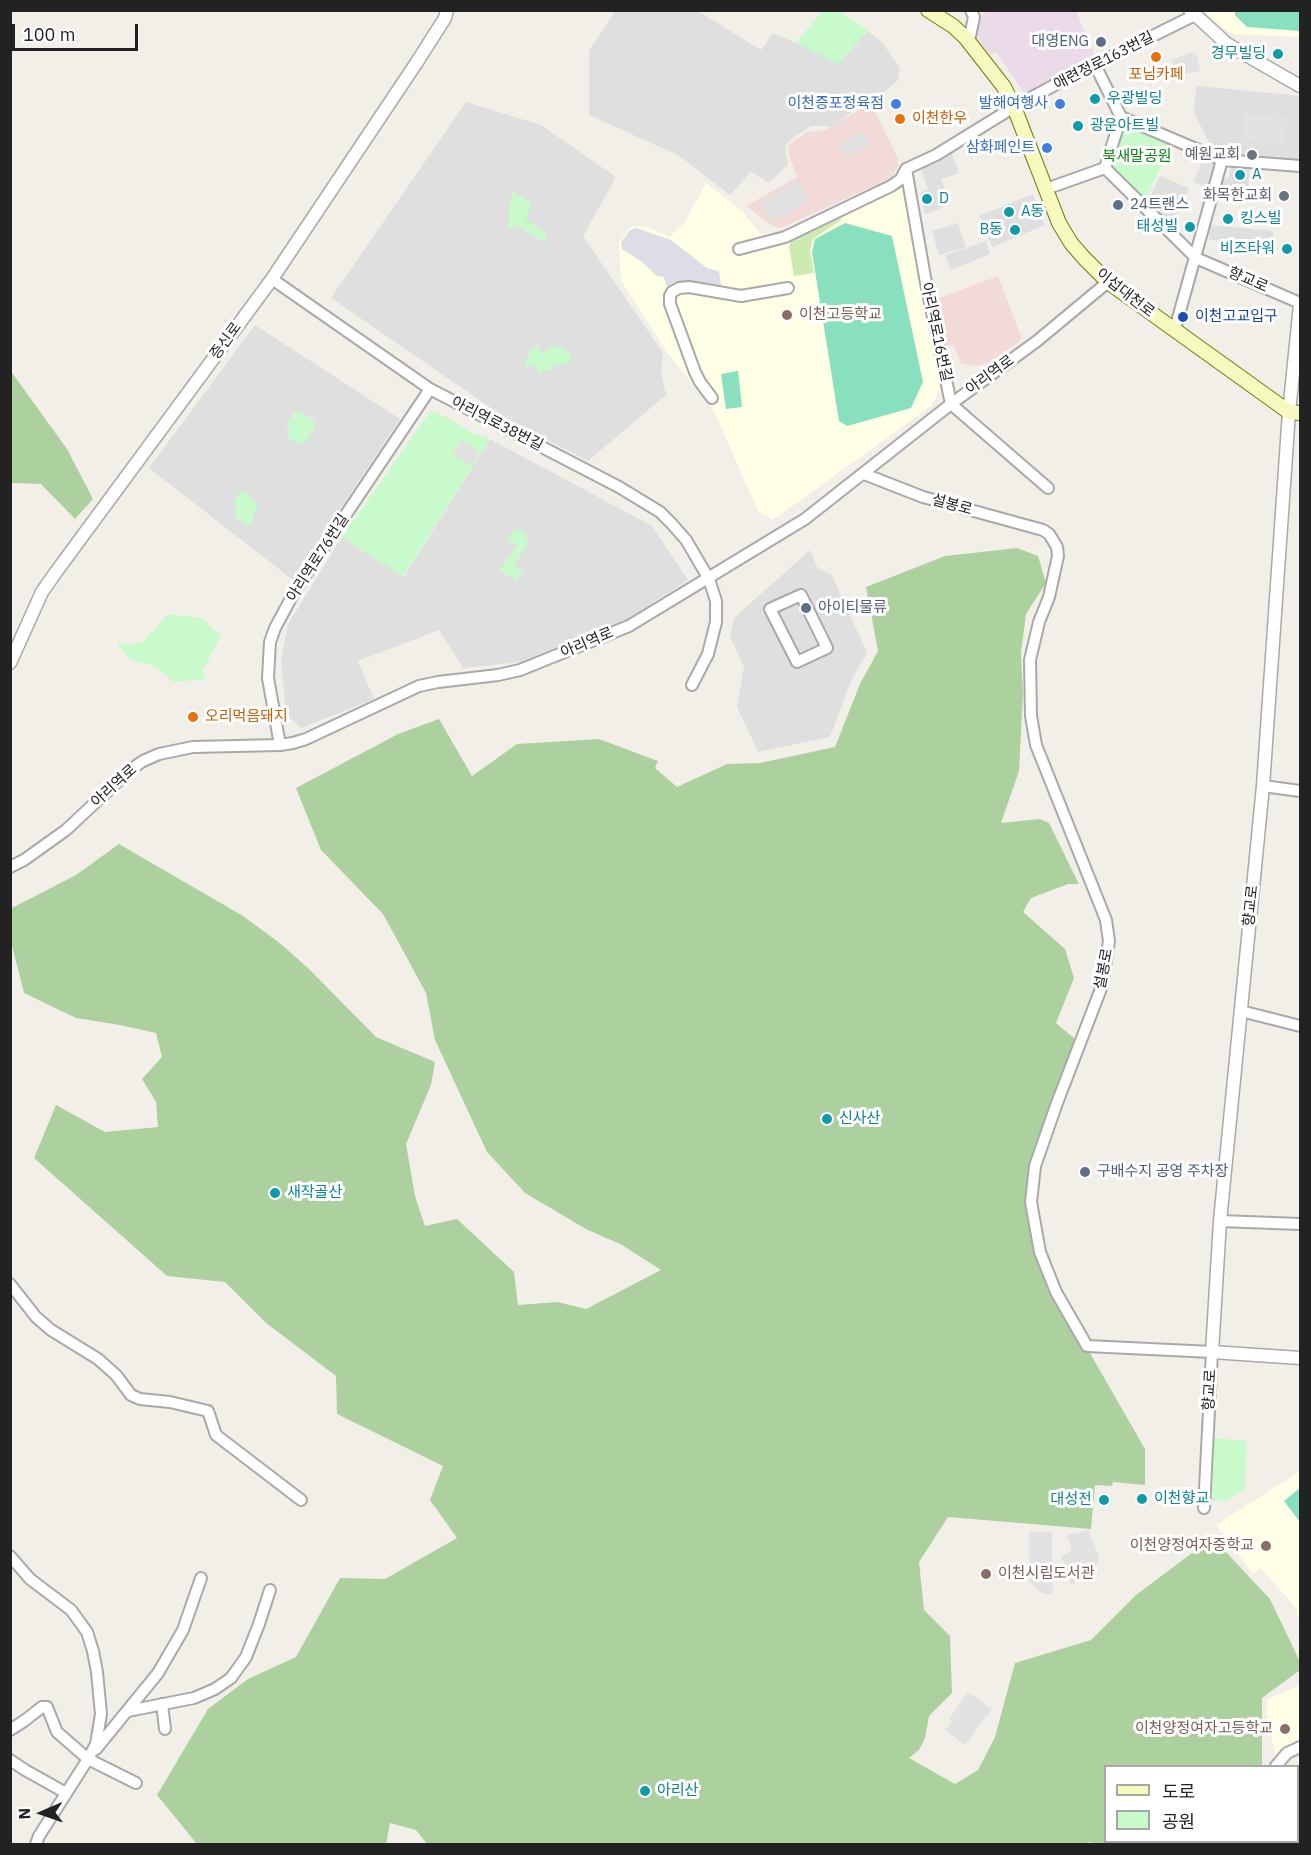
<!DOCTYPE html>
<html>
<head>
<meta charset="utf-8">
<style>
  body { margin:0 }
  #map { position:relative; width:1311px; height:1855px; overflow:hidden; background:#f2efe9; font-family:"IBM Plex Sans","Noto Sans KR",sans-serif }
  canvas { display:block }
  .frame { position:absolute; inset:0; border:12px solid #222; pointer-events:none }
  .legend { position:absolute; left:1104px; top:1765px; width:195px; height:78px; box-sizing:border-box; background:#fff; border:2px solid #a7a7a7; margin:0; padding:8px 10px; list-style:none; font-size:18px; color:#222 }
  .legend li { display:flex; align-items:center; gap:12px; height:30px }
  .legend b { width:30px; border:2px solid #a7a7a7 }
  .north { position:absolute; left:12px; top:1783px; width:60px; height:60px; -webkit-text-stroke:4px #fff; paint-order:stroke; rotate:268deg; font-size:16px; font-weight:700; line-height:24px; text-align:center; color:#222 }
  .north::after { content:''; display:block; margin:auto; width:21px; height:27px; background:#222; clip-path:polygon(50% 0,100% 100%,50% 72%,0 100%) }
  .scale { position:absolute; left:12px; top:24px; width:126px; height:27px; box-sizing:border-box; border:3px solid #222; border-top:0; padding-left:8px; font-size:18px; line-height:21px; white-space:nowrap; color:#222; -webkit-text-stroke:4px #fff; paint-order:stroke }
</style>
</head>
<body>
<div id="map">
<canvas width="1311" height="1855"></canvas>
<div class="frame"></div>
<ul class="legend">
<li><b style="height:8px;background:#f7fabf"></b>도로</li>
<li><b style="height:16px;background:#c8facc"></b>공원</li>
</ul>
<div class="north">N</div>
<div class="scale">100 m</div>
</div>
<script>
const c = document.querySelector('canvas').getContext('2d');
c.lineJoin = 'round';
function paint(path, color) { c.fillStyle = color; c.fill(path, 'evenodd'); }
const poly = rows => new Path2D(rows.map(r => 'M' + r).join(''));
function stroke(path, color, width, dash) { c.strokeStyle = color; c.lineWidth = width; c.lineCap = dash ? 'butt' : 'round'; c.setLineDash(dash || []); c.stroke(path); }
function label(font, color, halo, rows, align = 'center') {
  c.font = font + ' "IBM Plex Sans","Noto Sans KR",sans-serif'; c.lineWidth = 6; c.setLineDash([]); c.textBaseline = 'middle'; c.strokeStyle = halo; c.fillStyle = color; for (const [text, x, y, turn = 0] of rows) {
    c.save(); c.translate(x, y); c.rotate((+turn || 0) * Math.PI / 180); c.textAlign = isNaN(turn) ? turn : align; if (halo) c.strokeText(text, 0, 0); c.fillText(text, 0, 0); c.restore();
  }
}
const residential = poly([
  [615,11,698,11,761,50,773,33,796,43,823,11,840,11,881,41,900,68,898,80,880,96,861,105,833,126,811,126,791,139,785,147,788,165,769,183,751,172,730,195,678,155,589,115,589,51],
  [1199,86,1300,96,1299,163,1228,157,1212,148,1194,113,1196,88],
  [466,102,541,125,616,177,583,236,663,353,661,372,666,395,588,461,504,417,331,298],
  [951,152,959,173,941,179,951,203,925,215,921,192,928,189,921,170,937,159],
  [1231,165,1250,167,1247,199,1220,196,1221,181,1229,177],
  [1160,176,1189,188,1171,228,1146,205],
  [1033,194,1045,225,992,247,979,216],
  [958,223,966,247,939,255,932,231],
  [1210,225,1274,231,1272,247,1244,245,1244,242,1209,240],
  [986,241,990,254,951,270,945,255],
  [255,325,400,419,293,580,149,468],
  [490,439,652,526,688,580,626,620,520,662,463,668,439,630,358,661,374,699,301,728,286,714,281,660,288,624,342,537,404,577],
  [810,550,818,569,831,574,867,652,850,683,830,737,758,752,737,707,744,667,730,637,734,618]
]);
const commercial = poly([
  [871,103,898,159,898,166,891,178,781,228,773,226,746,206,797,177,788,152,790,144,807,132,825,130],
  [998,276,1022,339,991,362,977,366,961,363,954,345,945,346,937,299]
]);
const industrial = poly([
  [988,11,1076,11,1095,56,1025,94,996,52,990,55,974,33,980,16]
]);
const education = poly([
  [1205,11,1300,11,1300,37,1234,34,1227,31],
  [891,181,905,192,912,214,942,385,931,406,773,520,758,511,714,411,666,351,621,280,619,243,630,228,634,226,648,227,669,237,684,224,706,183,742,211,759,232,763,234,781,231],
  [1300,1471,1300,1626,1296,1608,1261,1568,1253,1574,1216,1525],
  [1300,1685,1300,1743,1289,1745,1275,1755,1267,1715,1267,1700]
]);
const grass = poly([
  [841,218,841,220,813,239,810,250,814,273,794,276,789,247,791,241]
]);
const forest = poly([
  [10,370,67,449,93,499,75,519,41,484,11,483],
  [1017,548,1038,556,1046,583,1026,614,1021,653,1023,693,1019,771,1001,823,1040,819,1049,823,1079,884,1068,884,1031,898,1023,912,1065,949,1074,978,1056,1023,1075,1039,1039,1178,1033,1220,1056,1294,1145,1449,1145,1485,1113,1482,1112,1486,1095,1485,1091,1529,948,1517,919,1562,924,1610,950,1636,952,1693,929,1716,925,1738,919,1750,909,1758,955,1784,978,1770,995,1737,1015,1663,1091,1640,1136,1595,1200,1547,1225,1551,1270,1599,1300,1662,1300,1670,1262,1698,1262,1766,1106,1766,1106,1842,1287,1842,1287,1844,1096,1844,1088,1842,1087,1844,427,1844,416,1830,390,1823,386,1844,197,1844,157,1795,208,1709,248,1679,296,1657,340,1578,385,1579,457,1538,430,1500,443,1466,337,1414,336,1376,266,1323,225,1282,167,1276,34,1158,56,1105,105,1132,158,1127,156,1102,142,1079,162,1057,156,1033,120,1025,76,1018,24,993,11,942,10,909,76,875,119,844,243,916,281,944,310,970,376,1037,435,1062,431,1085,406,1144,415,1196,425,1226,457,1219,514,1272,518,1305,557,1302,586,1309,661,1270,622,1245,586,1229,525,1193,487,1152,435,1040,426,993,383,914,321,850,296,788,398,734,439,719,472,776,517,744,599,739,658,761,655,768,677,787,727,764,760,763,835,747,860,684,878,651,866,587,945,556]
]);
const park = poly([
  [823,11,840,11,868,31,838,64,796,43],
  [1124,125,1171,142,1145,203,1107,168],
  [512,191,531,203,531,206,525,219,545,233,546,243,516,225,512,229,509,227,509,212],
  [539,345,539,351,544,353,551,346,562,348,569,353,572,361,539,373,535,364,527,367,525,360,527,360,531,348],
  [295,411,298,413,299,411,315,421,314,424,316,426,304,444,301,442,299,445,286,436,290,429,285,426],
  [437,412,473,433,490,439,403,577,342,537,429,413],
  [240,491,245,492,258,504,250,525,247,525,233,516,237,510,233,505],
  [516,528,526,533,528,544,514,565,523,571,516,581,500,570,517,545,508,539],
  [168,614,202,618,221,636,202,672,208,679,173,682,157,667,130,660,119,647,119,642,131,645,143,642],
  [1214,1438,1247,1441,1245,1489,1224,1501,1212,1500]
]);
const pitch = poly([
  [1235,11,1300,11,1300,31,1247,27,1235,15],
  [845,223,892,236,923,382,911,408,847,426,839,421,812,252,815,239],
  [738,371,742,407,726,409,721,374],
  [1300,1488,1300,1522,1284,1501]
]);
const parking = poly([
  [1192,52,1198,58,1200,71,1176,75,1172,60],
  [1244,114,1287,119,1284,144,1241,140],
  [863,131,870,145,846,157,839,144],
  [1205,156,1216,162,1209,189,1193,182],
  [798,181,809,201,771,222,760,202],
  [461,440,480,452,471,466,452,454],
  [1088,1530,1099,1556,1098,1563,1072,1586,1061,1556,1072,1551,1067,1535],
  [1029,1532,1052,1532,1053,1594,1043,1594,1029,1581],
  [968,1692,992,1709,965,1745,945,1730,952,1721,949,1719]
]);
const plaza = poly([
  [636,228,671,240,707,268,719,271,722,291,684,281,674,282,667,287,664,277,657,276,642,262,622,249,621,243,630,230]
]);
const minor = poly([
  [969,41,974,17,971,10],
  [1095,65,1121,117,1222,160,1300,166],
  [1105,168,1196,258,1300,303],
  [906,169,926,283,951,404,1048,488],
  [906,169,936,155,1014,107,1062,81,1195,15],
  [1046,189,1105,168,1121,117],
  [739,249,785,237,891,186,901,179,906,169],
  [272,279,430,389,619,487,660,512,672,524,686,540,709,579,716,601,716,622,708,654,692,685],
  [1175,329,1222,160],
  [712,398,700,382,695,372,670,304,670,296,672,292,679,288,689,287,741,296,788,288],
  [864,474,923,497,1043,530,1049,534,1057,547,1058,556,1049,597,1039,622,1030,660,1031,716,1036,745,1106,920,1109,941,1102,986,1057,1103,1035,1166,1031,1202,1040,1252,1056,1292,1087,1346,1212,1352,1204,1508],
  [801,595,827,648,797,662,770,609,801,595],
  [280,745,268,678,270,642,275,628,296,589,430,389],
  [1263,786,1300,791],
  [10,867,24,860,66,830,130,770,143,761,159,754,193,747,280,745,293,743,306,739,419,686,438,682,498,675,520,670,629,626,805,519,951,404,1037,341,1108,282],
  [1241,1011,1300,1026],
  [1220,1221,1300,1224],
  [10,1284,36,1317,51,1330,98,1359,116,1375,131,1395,140,1399,170,1402,208,1411,216,1435,301,1500],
  [10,1556,30,1579,71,1610,87,1632,93,1651,97,1672,101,1714,96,1744,88,1759,39,1836,36,1844],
  [162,1704,165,1729],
  [128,1711,194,1698,215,1689,231,1678,246,1657,259,1624,270,1590],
  [10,1730,24,1721,42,1707,47,1707,57,1732,88,1759,136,1783],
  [96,1749,158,1673,183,1630,201,1578],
  [10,1760,25,1770,66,1793],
  [1276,1766,1287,1753,1300,1747],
  [1293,1842,1293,1844]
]);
const tertiary = poly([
  [1190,10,1227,44,1300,86],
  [1300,305,1289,412,1263,786,1220,1221,1212,1352,1300,1358],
  [10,663,42,592,56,572,272,279,417,62,445,18,447,10]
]);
const secondary = poly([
  [928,10,953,26,965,37,1004,87,1014,107,1059,223,1071,243,1084,258,1108,282,1289,412,1300,413]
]);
const markers = [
  [1101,42,6,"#5c6f8a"],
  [1278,54,6,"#0f9aa8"],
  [1156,57,6,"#e8710a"],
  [1095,99,6,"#0f9aa8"],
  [896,104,6,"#3f7fe0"],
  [1060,104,6,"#3f7fe0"],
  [900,119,6,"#e8710a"],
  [1078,126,6,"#0f9aa8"],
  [1047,148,6,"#3f7fe0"],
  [1252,155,6,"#6b7280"],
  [1240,175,6,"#0f9aa8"],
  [1284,196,6,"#6b7280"],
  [927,199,6,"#0f9aa8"],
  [1118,205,6,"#5c6f8a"],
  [1009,212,6,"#0f9aa8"],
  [1228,219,6,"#0f9aa8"],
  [1190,227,6,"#0f9aa8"],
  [1015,230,6,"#0f9aa8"],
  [1287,249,6,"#0f9aa8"],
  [787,315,6,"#8d6e63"],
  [1183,317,6,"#1a4fb4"],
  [806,608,6,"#5c6f8a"],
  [193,717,6,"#e8710a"],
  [827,1119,6,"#0f9aa8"],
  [1085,1172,6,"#5c6f8a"],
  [275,1193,6,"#0f9aa8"],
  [1142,1499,6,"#0f9aa8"],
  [1104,1500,6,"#0f9aa8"],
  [1266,1546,6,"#8d6e63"],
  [986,1574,6,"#8d6e63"],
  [1285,1729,6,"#8d6e63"],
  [645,1791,6,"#0f9aa8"]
];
const serviceNames = [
  ["대영ENG",1089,42,"right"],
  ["24트랜스",1130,205],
  ["아이티물류",818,608],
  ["구배수지 공영 주차장",1097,1172]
];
const cultureNames = [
  ["경무빌딩",1266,54,"right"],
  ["우광빌딩",1107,99],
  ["광운아트빌",1090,126],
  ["A",1252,175],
  ["D",939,199],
  ["A동",1021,212],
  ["킹스빌",1240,219],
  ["태성빌",1178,227,"right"],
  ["B동",1003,230,"right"],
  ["비즈타워",1275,249,"right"],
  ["신사산",839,1119],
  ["새작골산",287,1193],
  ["이천향교",1154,1499],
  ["대성전",1092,1500,"right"],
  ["아리산",657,1791]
];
const streetNames = [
  ["애련정로163번길",1104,61,-27],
  ["향교로",1248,280,23],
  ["이섭대천로",1125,293,38],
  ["아리역로16번길",936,332,78],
  ["증신로",226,341,-54],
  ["아리역로",990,375,-36],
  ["아리역로38번길",497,424,27],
  ["설봉로",952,505,15],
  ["아리역로76번길",318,558,-57],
  ["아리역로",587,643,-23],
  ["아리역로",114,786,-42],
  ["향교로",1251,906,-84],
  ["설봉로",1104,969,-79],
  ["향교로",1210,1390,-87]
];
const foodNames = [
  ["포님카페",1156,75,"center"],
  ["이천한우",912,119],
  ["오리먹음돼지",205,717]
];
const shopNames = [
  ["이천증포정육점",884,104],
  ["발해여행사",1048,104],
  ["삼화페인트",1035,148]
];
const worshipNames = [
  ["예원교회",1240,155],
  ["화목한교회",1272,196]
];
const parkNames = [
  ["북새말공원",1137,157]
];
const educationNames = [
  ["이천고등학교",799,315],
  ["이천양정여자중학교",1254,1546,"right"],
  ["이천시립도서관",998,1574],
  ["이천양정여자고등학교",1273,1729,"right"]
];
const transitNames = [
  ["이천고교입구",1195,317]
];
paint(residential, '#e0dfdf');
paint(commercial, '#f2dad9');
paint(industrial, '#ebdbe8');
paint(education, '#ffffe5');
paint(grass, '#cdebb0');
paint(forest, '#add19e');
paint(park, '#c8facc');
paint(pitch, '#88e0be');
paint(parking, '#e2e2e2');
paint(plaza, '#dddde8');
stroke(minor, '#a9a9a9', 14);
stroke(tertiary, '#a9a9a9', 15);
stroke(secondary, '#707d05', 16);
stroke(minor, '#fff', 10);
stroke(tertiary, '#fff', 12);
stroke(secondary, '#f7fabf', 14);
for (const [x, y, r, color] of markers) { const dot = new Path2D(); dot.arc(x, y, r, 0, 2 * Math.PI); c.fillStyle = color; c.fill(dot); stroke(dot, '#fff', 2); }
label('15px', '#4e5e75', '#fff', serviceNames, 'left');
label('15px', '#0d838f', '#fff', cultureNames, 'left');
label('15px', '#222', '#fff', streetNames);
label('15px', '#c56008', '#fff', foodNames, 'left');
label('15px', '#366cbe', '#fff', shopNames, 'right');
label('15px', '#5b616d', '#fff', worshipNames, 'right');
label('15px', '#0c8416', '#fff', parkNames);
label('15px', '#785e54', '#fff', educationNames, 'left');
label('15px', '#164399', '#fff', transitNames, 'left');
</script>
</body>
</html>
